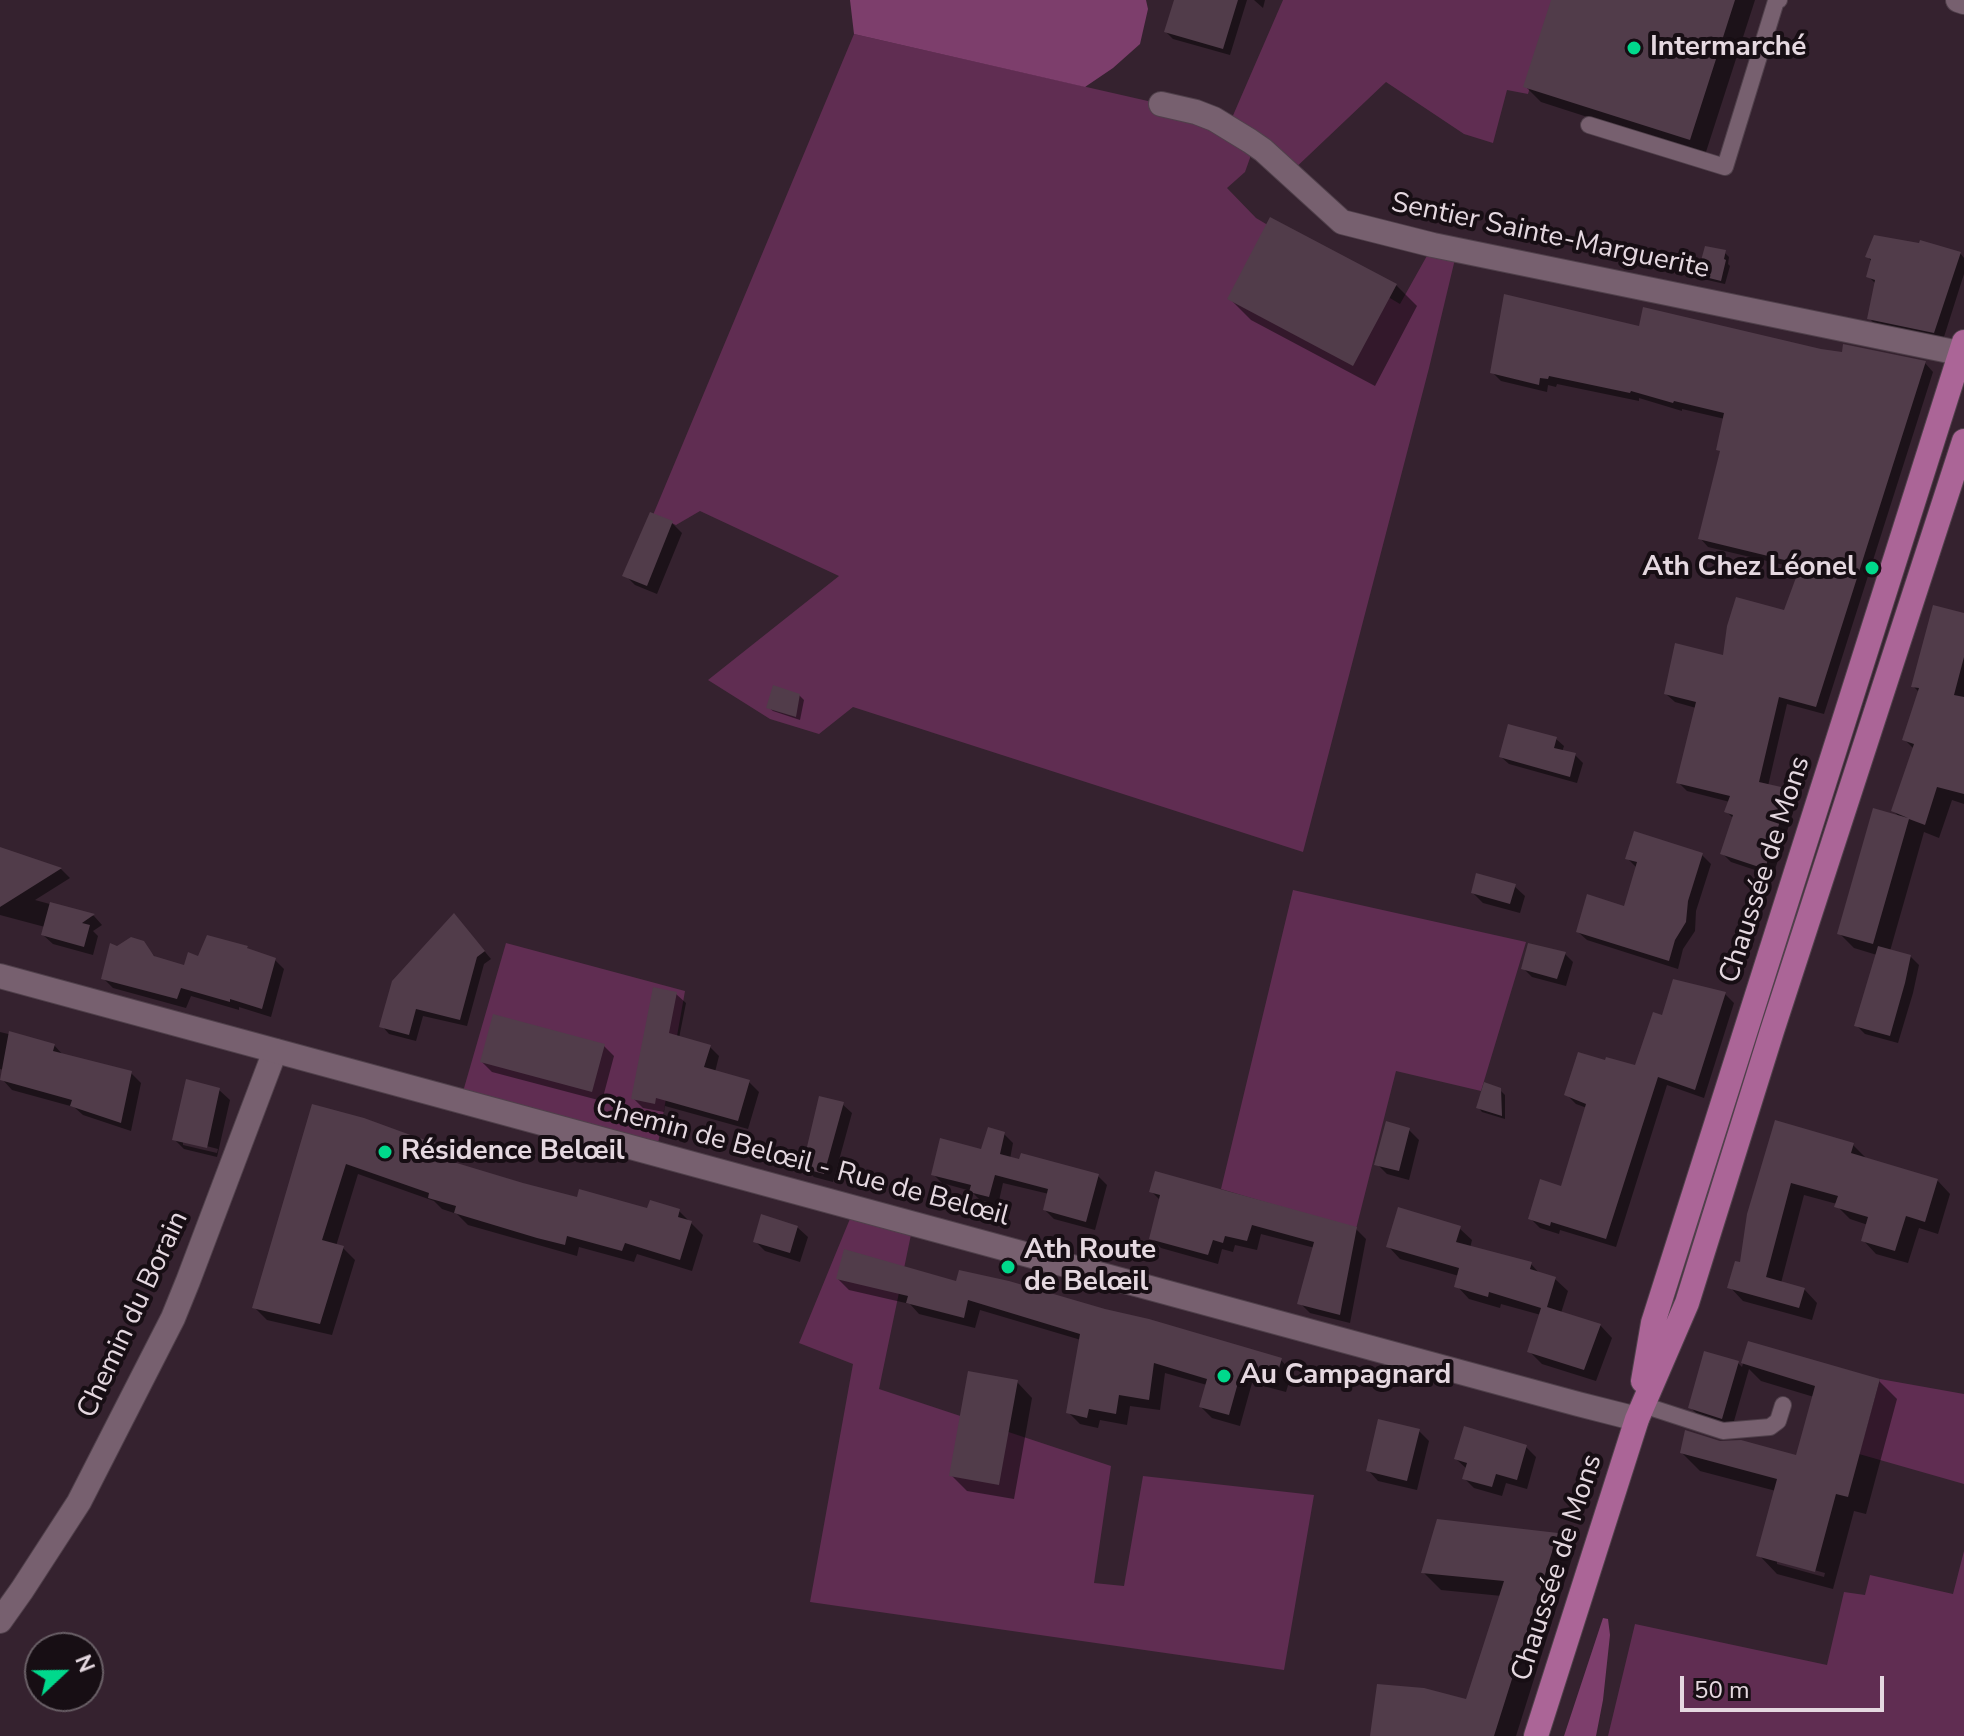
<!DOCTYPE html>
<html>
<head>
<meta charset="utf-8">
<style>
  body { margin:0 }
  #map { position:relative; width:1964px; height:1736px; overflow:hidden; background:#35222f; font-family:"Nunito Sans",sans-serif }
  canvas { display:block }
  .north { position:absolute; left:24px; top:1632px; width:80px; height:80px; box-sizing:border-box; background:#170e14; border:2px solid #695f66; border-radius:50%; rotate:68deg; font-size:22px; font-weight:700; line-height:32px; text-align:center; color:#e5d8e0 }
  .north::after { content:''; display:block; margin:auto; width:28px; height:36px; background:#00d98c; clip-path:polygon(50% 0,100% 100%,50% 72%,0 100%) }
  .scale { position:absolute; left:1680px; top:1676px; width:204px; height:36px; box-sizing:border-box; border:4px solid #e5d8e0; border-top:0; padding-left:10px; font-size:24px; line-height:28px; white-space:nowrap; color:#e5d8e0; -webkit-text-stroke:6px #170e14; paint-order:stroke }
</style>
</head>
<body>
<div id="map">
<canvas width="1964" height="1736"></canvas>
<div class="north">N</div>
<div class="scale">50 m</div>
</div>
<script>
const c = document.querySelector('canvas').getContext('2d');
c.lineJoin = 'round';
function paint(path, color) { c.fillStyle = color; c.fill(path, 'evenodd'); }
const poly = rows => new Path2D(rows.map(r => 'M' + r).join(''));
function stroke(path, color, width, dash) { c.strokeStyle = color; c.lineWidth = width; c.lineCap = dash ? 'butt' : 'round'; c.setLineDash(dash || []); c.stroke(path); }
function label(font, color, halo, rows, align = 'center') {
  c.font = font + ' "Nunito Sans",sans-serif'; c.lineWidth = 8; c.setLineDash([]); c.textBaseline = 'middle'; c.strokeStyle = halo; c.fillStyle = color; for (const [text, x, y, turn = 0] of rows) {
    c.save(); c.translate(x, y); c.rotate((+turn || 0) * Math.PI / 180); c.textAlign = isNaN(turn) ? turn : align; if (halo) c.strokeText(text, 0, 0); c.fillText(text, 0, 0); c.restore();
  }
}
const green = poly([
  [1283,0,1555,0,1528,94,1507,90,1493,143,1464,134,1386,82,1289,174,1250,142,1250,158,1245,172,1227,188,1256,218,1400,304,1433,245,1455,259,1429,368,1303,852,853,707,819,734,770,719,708,680,839,576,700,511,676,525,653,515,854,34,1161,104,1228,127],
  [1293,890,1526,942,1481,1091,1396,1071,1356,1229,1221,1189],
  [506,943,685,991,656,1155,460,1102],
  [854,1209,913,1225,879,1389,1111,1466,1094,1583,1124,1586,1143,1476,1314,1495,1284,1670,810,1602,853,1364,799,1343],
  [1880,1379,1964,1394,1964,1484,1859,1454],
  [1964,1551,1964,1736,1608,1736,1635,1624,1827,1665,1844,1592,1865,1595,1870,1575,1953,1594]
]);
const forest = poly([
  [850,0,1146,0,1148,9,1140,44,1113,68,1085,87,854,34],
  [1603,1618,1608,1619,1610,1635,1603,1700,1596,1736,1564,1736]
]);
const shadow = poly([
  [1176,0,1247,0,1230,55,1173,39,1166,32],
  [1254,0,1265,0,1263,8],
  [1553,0,1755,0,1705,155,1541,102,1526,87],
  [1724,252,1729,257,1728,264,1730,266,1725,284,1703,279,1699,274],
  [1960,253,1964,258,1964,274,1943,340,1877,326,1869,318,1876,284,1868,276,1872,262,1868,257],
  [1396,285,1417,306,1375,386,1251,320,1230,299],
  [1640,329,1925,363,1933,372,1824,714,1787,704,1768,786,1789,791,1797,800,1773,876,1731,862,1722,853,1734,819,1727,812,1730,802,1687,791,1678,782,1696,708,1675,702,1666,694,1724,657,1785,612,1801,569,1708,547,1700,538,1722,453,1718,449,1725,419,1682,409,1682,411,1639,398,1639,401,1557,384,1556,387,1548,385,1547,392,1501,381,1492,372],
  [672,523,682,533,657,594,635,585,625,575],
  [1964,615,1964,804,1952,800,1939,838,1924,832,1890,951,1910,956,1919,965,1913,993,1898,1043,1865,1034,1856,1025,1877,955,1854,948,1839,933,1901,818,1893,811,1914,749,1904,739,1920,693,1914,687],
  [799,695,804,700,800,720,773,711,768,707],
  [1556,739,1564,746,1562,752,1575,755,1583,763,1577,783,1509,764,1501,757],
  [0,850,61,869,70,878,35,900,94,916,102,925,93,931,98,936,93,955,53,944,43,935,45,927,0,915],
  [1702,855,1711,864,1696,911,1695,931,1683,949,1678,969,1587,940,1578,932,1625,909,1636,867,1627,858],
  [1514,886,1525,896,1520,913,1483,903,1473,893],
  [461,923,491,959,484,964,467,1026,423,1016,416,1041,389,1034,382,1026],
  [143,943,157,959,185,967,199,958,247,948,251,952,275,960,284,969,271,1017,239,1007,239,1010,191,996,186,1008,113,988,103,978,117,948],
  [1565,954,1573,962,1566,986,1532,977,1523,968],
  [676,994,686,1003,679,1038,710,1047,719,1056,715,1072,749,1082,759,1092,748,1129,665,1106,664,1112,643,1108,634,1099],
  [1725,994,1734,1003,1704,1098,1667,1085,1616,1247,1560,1230,1559,1234,1540,1228,1530,1218,1563,1188,1587,1108,1576,1104,1567,1095,1636,1068,1663,1018],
  [0,1032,54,1045,63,1055,131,1073,141,1083,131,1131,83,1115,74,1107,12,1090,2,1079,4,1070,0,1069],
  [604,1046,614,1056,602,1101,492,1072,482,1062],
  [219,1090,230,1100,217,1157,184,1149,174,1139],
  [183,1140,218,1149,217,1153,183,1145],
  [1500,1090,1505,1095,1505,1119,1482,1112,1478,1107],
  [842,1104,852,1113,833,1182,814,1177,804,1167],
  [314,1107,442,1147,454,1159,453,1164,578,1199,648,1211,679,1211,703,1235,692,1271,637,1254,634,1262,579,1247,577,1256,468,1225,457,1214,442,1209,434,1201,358,1174,336,1246,343,1248,355,1260,332,1335,267,1320,255,1308],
  [1776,1122,1853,1145,1866,1158,1937,1180,1950,1194,1938,1234,1919,1228,1908,1263,1876,1254,1863,1240,1868,1225,1850,1219,1837,1206,1837,1204,1804,1195,1781,1283,1804,1289,1817,1303,1812,1320,1743,1301,1730,1287,1742,1265],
  [1409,1130,1419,1140,1409,1180,1387,1174,1377,1164],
  [1004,1134,1013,1143,1010,1159,1098,1176,1107,1185,1095,1230,1054,1219,1045,1210,1049,1194,1003,1183,998,1205,980,1200,971,1191,942,1183,933,1174,983,1152],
  [1152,1192,1356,1229,1366,1239,1350,1323,1310,1313,1300,1303,1315,1248,1261,1234,1257,1250,1235,1245,1233,1252,1222,1249,1218,1264,1161,1248,1151,1238,1161,1201],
  [797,1227,808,1237,800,1262,765,1251,755,1241],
  [1459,1228,1472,1240,1470,1248,1531,1264,1541,1275,1555,1279,1568,1291,1561,1313,1600,1325,1612,1338,1596,1381,1542,1364,1529,1351,1541,1315,1501,1304,1500,1308,1469,1299,1457,1286,1459,1276,1400,1259,1388,1246],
  [838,1279,958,1284,1281,1360,1292,1372,1286,1392,1252,1383,1240,1426,1212,1418,1201,1407,1207,1385,1165,1373,1160,1410,1130,1406,1127,1425,1100,1420,1098,1428,1080,1424,1068,1412,1081,1340,980,1310,975,1328,919,1314,910,1304,849,1290],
  [1749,1344,1879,1381,1897,1399,1866,1514,1854,1511,1833,1589,1777,1574,1759,1555,1776,1491,1700,1471,1682,1453,1719,1443,1797,1457,1814,1397,1761,1381,1749,1369,1732,1428,1701,1418,1691,1408,1738,1363,1742,1367],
  [1777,1560,1825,1573,1824,1577,1777,1564],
  [1017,1382,1032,1398,1014,1499,967,1491,951,1475],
  [1419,1431,1429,1441,1417,1490,1378,1481,1368,1470],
  [1526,1447,1536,1457,1527,1489,1506,1483,1502,1496,1474,1488,1464,1478,1467,1469,1456,1459],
  [1557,1535,1574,1552,1516,1736,1372,1736,1467,1702,1502,1596,1441,1590,1423,1572]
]);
const building = poly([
  [1174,0,1238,0,1223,49,1164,32],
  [1551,0,1735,0,1690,140,1523,87],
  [1270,217,1397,284,1353,366,1227,299],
  [1874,235,1919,243,1920,240,1961,252,1934,333,1867,319,1875,280,1866,277,1871,259,1865,257],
  [1705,246,1726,250,1724,259,1726,260,1721,281,1697,275],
  [1504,294,1639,326,1643,307,1821,349,1842,352,1843,344,1926,361,1816,707,1779,697,1759,782,1790,789,1765,869,1720,854,1733,815,1724,812,1730,796,1676,783,1696,702,1664,694,1675,643,1723,655,1727,626,1736,597,1784,610,1801,564,1698,539,1720,451,1716,450,1724,413,1674,401,1673,403,1631,391,1630,393,1549,376,1548,379,1540,378,1539,385,1490,373],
  [650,512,673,521,647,586,622,576],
  [1933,605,1964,613,1964,657,1954,695,1964,697,1964,794,1937,787,1925,825,1909,819,1873,944,1837,934,1873,808,1908,818,1891,811,1914,744,1902,740,1919,688,1911,687],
  [773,685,800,694,796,717,766,708],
  [1508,724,1557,737,1554,748,1576,753,1570,777,1499,757],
  [1634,831,1703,853,1688,901,1686,922,1675,940,1669,961,1576,932,1587,894,1624,906,1637,862,1625,859],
  [0,847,62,868,0,907],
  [1476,873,1516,884,1510,904,1471,893],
  [50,902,95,914,82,923,90,925,84,947,41,935],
  [454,913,485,951,477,957,460,1020,416,1009,409,1035,379,1027,392,981],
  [207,935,248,946,247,948,276,958,262,1009,230,999,230,1002,181,988,177,999,101,979,110,943,117,946,131,937,144,941,154,956,184,965,188,952,198,956],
  [1528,943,1566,952,1557,979,1521,969],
  [1878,946,1911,955,1905,983,1890,1036,1854,1026],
  [1673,979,1726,992,1695,1090,1658,1077,1606,1239,1551,1222,1550,1226,1528,1219,1540,1179,1561,1186,1586,1104,1564,1095,1578,1052,1605,1060,1606,1057,1635,1065,1653,1012,1662,1015],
  [653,987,677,992,669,1033,711,1045,704,1067,750,1080,738,1121,656,1098,655,1104,631,1099],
  [493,1014,605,1044,592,1092,480,1062],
  [9,1031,55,1044,53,1051,132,1071,121,1123,70,1106,72,1100,0,1080],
  [186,1079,220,1088,207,1148,172,1140],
  [1484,1082,1501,1088,1502,1116,1476,1108],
  [819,1096,844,1102,824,1174,802,1168],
  [312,1104,364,1118,416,1137,443,1145,440,1158,523,1183,577,1197,579,1189,647,1208,650,1200,680,1209,678,1217,692,1221,680,1260,625,1243,622,1251,567,1236,565,1245,537,1238,454,1213,456,1206,428,1198,429,1193,346,1164,322,1240,344,1246,320,1324,252,1308],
  [1775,1120,1854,1143,1851,1153,1938,1179,1925,1222,1906,1216,1895,1251,1861,1241,1868,1217,1834,1207,1838,1196,1791,1183,1766,1277,1805,1288,1799,1308,1727,1288,1735,1261,1740,1262,1747,1214],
  [1386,1121,1410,1128,1399,1171,1374,1165],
  [988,1127,1005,1132,1000,1154,1019,1159,1021,1153,1099,1174,1086,1222,1043,1210,1048,1189,995,1175,989,1197,969,1192,971,1185,931,1175,940,1138,981,1149],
  [1155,1171,1357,1227,1340,1315,1297,1304,1314,1242,1252,1225,1247,1241,1225,1236,1223,1243,1213,1240,1208,1255,1149,1239,1160,1195,1149,1192],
  [1398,1207,1461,1226,1456,1242,1532,1262,1530,1269,1556,1277,1547,1307,1601,1324,1584,1370,1527,1352,1541,1308,1489,1292,1488,1297,1454,1287,1459,1268,1386,1247],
  [761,1214,798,1226,790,1253,753,1242],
  [844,1249,956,1281,959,1270,1009,1281,1105,1309,1149,1319,1282,1358,1275,1382,1241,1372,1229,1415,1199,1407,1207,1379,1154,1363,1149,1400,1119,1395,1116,1414,1089,1409,1087,1418,1066,1413,1080,1334,968,1300,964,1318,906,1303,908,1296,836,1279],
  [1748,1341,1880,1379,1848,1497,1836,1494,1815,1572,1756,1556,1777,1479,1680,1453,1685,1430,1720,1441,1741,1440,1796,1455,1815,1386,1741,1363],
  [1704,1351,1739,1361,1722,1419,1688,1408],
  [968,1371,1018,1380,999,1485,949,1476],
  [1378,1419,1420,1429,1407,1481,1366,1471],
  [1464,1426,1527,1445,1517,1480,1496,1474,1492,1487,1462,1479,1467,1463,1454,1459],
  [1437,1519,1558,1533,1494,1736,1370,1736,1377,1684,1424,1688,1466,1699,1504,1581,1421,1573]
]);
const lane = poly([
  [1589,125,1725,167,1776,1,1779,0],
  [1643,1405,1723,1431,1770,1427,1778,1421,1783,1405]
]);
const street = poly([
  [1958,0,1964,2],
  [1161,104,1196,112,1214,119,1250,141,1263,150,1342,222,1433,245,1964,354],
  [0,1621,22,1590,79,1502,173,1318,188,1281,275,1051]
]);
const secondary = poly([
  [0,976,1578,1404,1637,1419]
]);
const primary = poly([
  [1643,1381,1653,1323,1964,342],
  [1536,1736,1637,1419,1687,1303,1772,1031,1964,441]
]);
const markers = [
  [1634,48,8,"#00d98c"],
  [1872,568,8,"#00d98c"],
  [385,1152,8,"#00d98c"],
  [1008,1267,8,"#00d98c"],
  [1224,1376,8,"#00d98c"]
];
const poiNames = [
  ["Intermarché",1650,48],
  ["Ath Chez Léonel",1856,568,"right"],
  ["Résidence Belœil",401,1152],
  ["Ath Route",1024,1251],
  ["de Belœil",1024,1283],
  ["Au Campagnard",1240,1376]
];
const streetNames = [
  ["Sentier Sainte-Marguerite",1550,237,12],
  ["Chaussée de Mons",1766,870,-72],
  ["Chemin de Belœil - Rue de Belœil",802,1163,15],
  ["Chemin du Borain",134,1315,-65],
  ["Chaussée de Mons",1558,1568,-72]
];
paint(green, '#602d52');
paint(forest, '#7d3e6c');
paint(shadow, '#0007');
paint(building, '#513c4a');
stroke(lane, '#50404b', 18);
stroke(street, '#50404b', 26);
stroke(secondary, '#50404b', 26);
stroke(primary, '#50404b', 26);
stroke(lane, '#77606f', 16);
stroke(street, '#77606f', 24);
stroke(secondary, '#77606f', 24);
stroke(primary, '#ab6597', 24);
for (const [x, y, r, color] of markers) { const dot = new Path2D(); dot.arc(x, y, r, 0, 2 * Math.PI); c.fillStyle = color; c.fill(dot); stroke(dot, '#170e14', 3); }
label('bold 28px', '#e5d8e0', '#170e14', poiNames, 'left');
label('28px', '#e5d8e0', '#170e14', streetNames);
</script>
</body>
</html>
